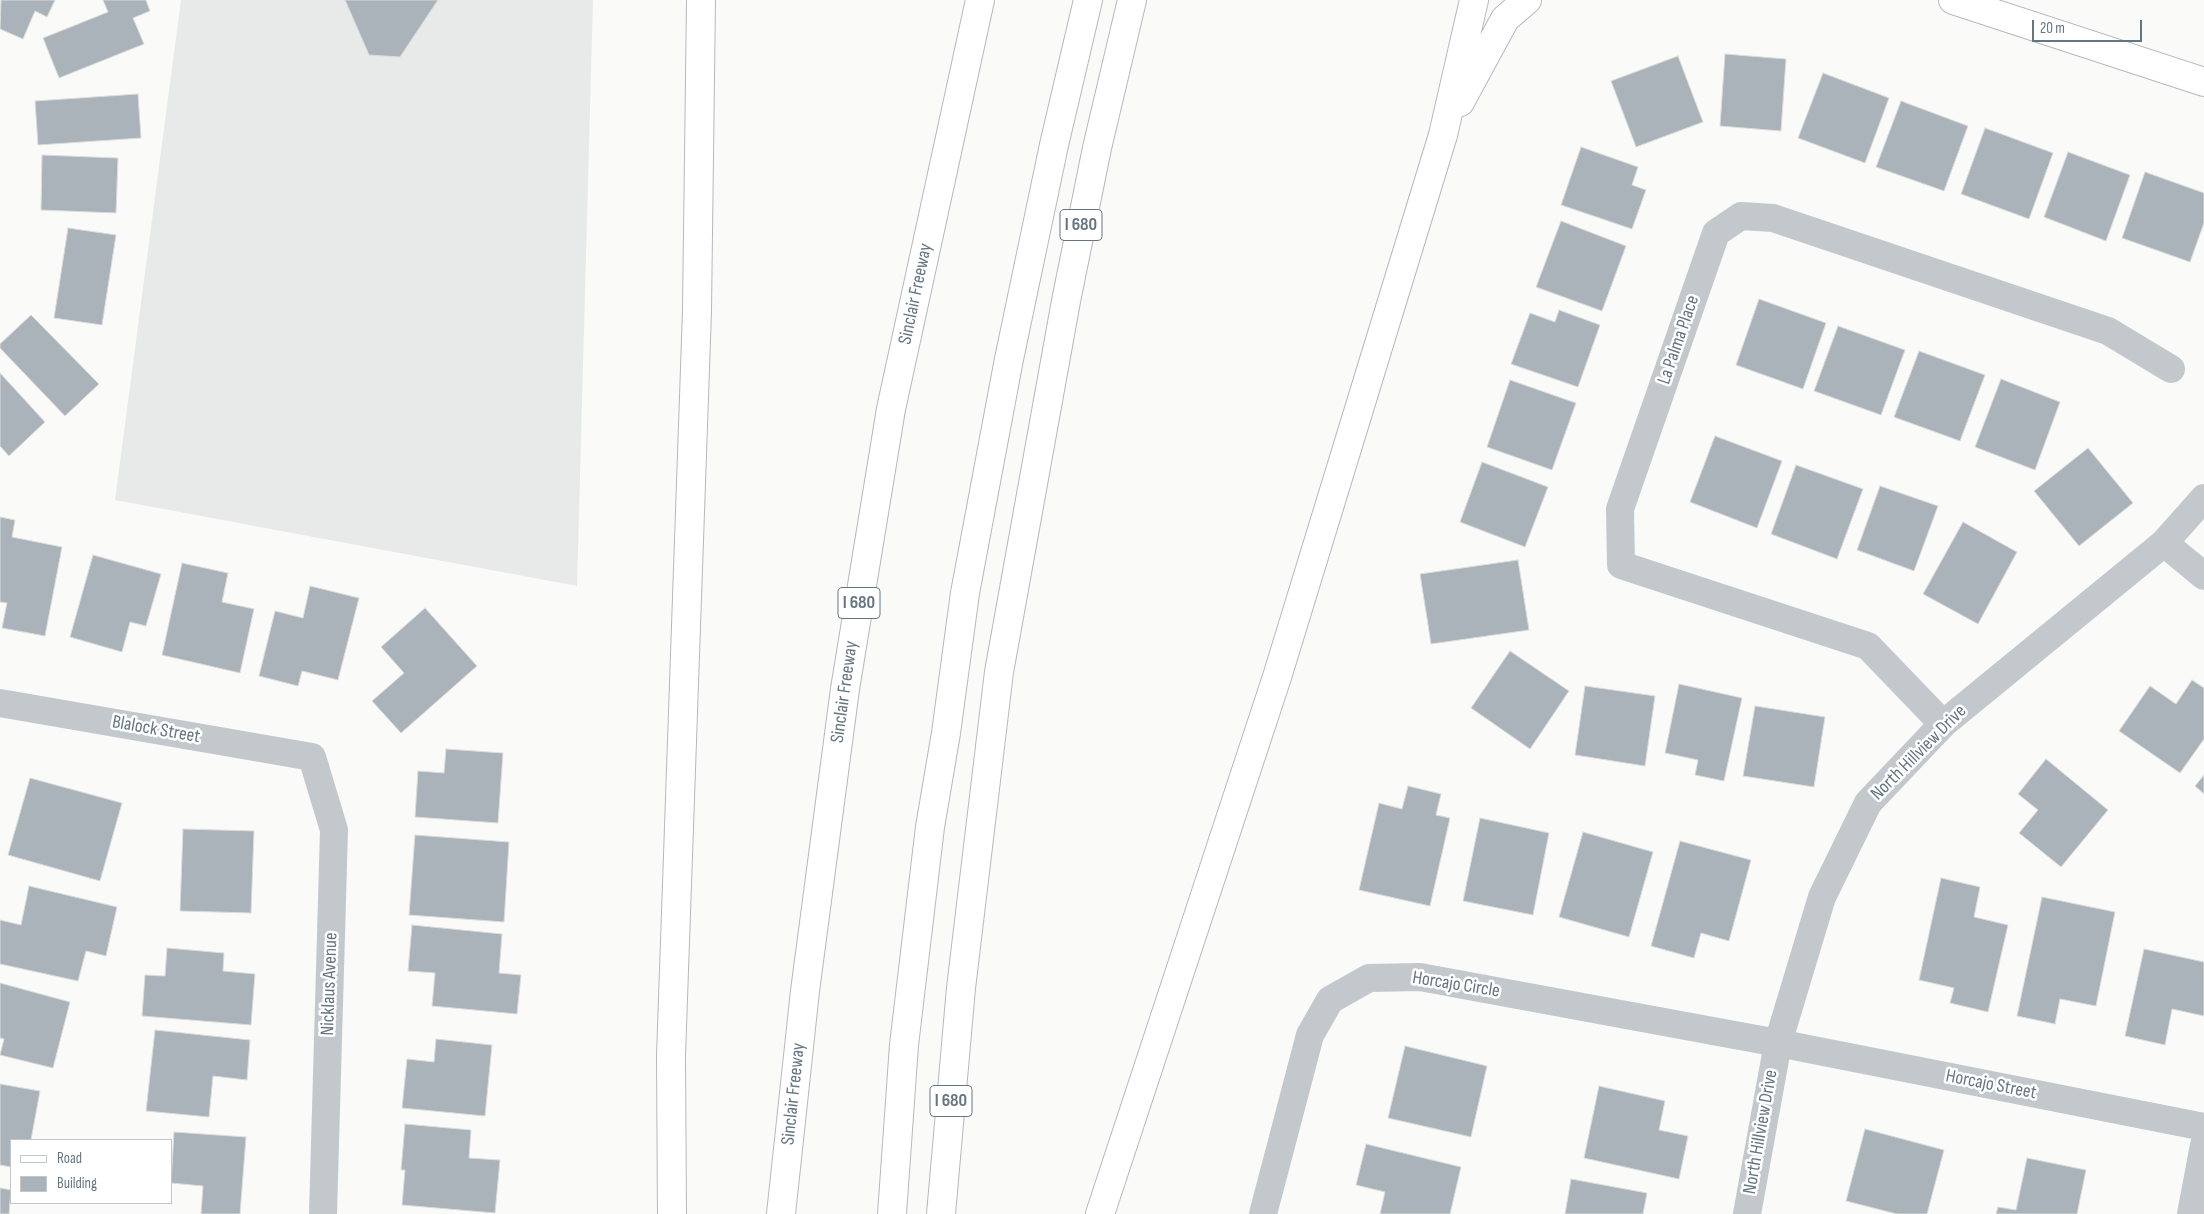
<!DOCTYPE html>
<html>
<head>
<meta charset="utf-8">
<style>
  body { margin:0 }
  #map { position:relative; width:2204px; height:1214px; overflow:hidden; background:#fafaf8; font-family:"Sofia Sans Condensed",sans-serif }
  canvas { display:block }
  .legend { position:absolute; left:10px; top:1139px; width:162px; height:65px; box-sizing:border-box; background:#fff; border:1px solid #c1c8cd; margin:0; padding:6px 9px; list-style:none; font-size:15px; color:#657683 }
  .legend li { display:flex; align-items:center; gap:10px; height:25px }
  .legend b { width:25px; border:1px solid #c1c8cd }
  .scale { position:absolute; left:2032px; top:20px; width:110px; height:22px; box-sizing:border-box; border:2px solid #657683; border-top:0; padding-left:6px; font-size:15px; line-height:18px; white-space:nowrap; color:#657683; -webkit-text-stroke:4px #fff; paint-order:stroke }
</style>
</head>
<body>
<div id="map">
<canvas width="2204" height="1214"></canvas>
<ul class="legend">
<li><b style="height:6px;background:#fff"></b>Road</li>
<li><b style="height:14px;background:#aab3b9"></b>Building</li>
</ul>
<div class="scale">20 m</div>
</div>
<script>
const c = document.querySelector('canvas').getContext('2d');
c.lineJoin = 'round';
function paint(path, color) { c.fillStyle = color; c.fill(path, 'evenodd'); }
const poly = rows => new Path2D(rows.map(r => 'M' + r).join(''));
function stroke(path, color, width, dash) { c.strokeStyle = color; c.lineWidth = width; c.lineCap = dash ? 'butt' : 'round'; c.setLineDash(dash || []); c.stroke(path); }
function label(font, color, halo, rows, align = 'center') {
  c.font = font + ' "Sofia Sans Condensed",sans-serif'; c.lineWidth = 5; c.setLineDash([]); c.textBaseline = 'middle'; c.strokeStyle = halo; c.fillStyle = color; for (const [text, x, y, turn = 0] of rows) {
    c.save(); c.translate(x, y); c.rotate((+turn || 0) * Math.PI / 180); c.textAlign = isNaN(turn) ? turn : align; if (halo) c.strokeText(text, 0, 0); c.fillText(text, 0, 0); c.restore();
  }
}
const built = poly([
  [181,0,593,0,577,586,115,500]
]);
const building = poly([
  [1,0,55,0,47,17,35,11,23,39,0,29,1,0],
  [103,0,146,0,150,11,133,18,144,44,59,78,43,38,108,12,103,0],
  [345,0,438,0,400,57,369,55,345,0],
  [1725,54,1786,59,1781,131,1720,126,1725,54],
  [1678,56,1703,122,1636,147,1611,81,1678,56],
  [1823,73,1889,98,1865,163,1798,138,1823,73],
  [138,94,141,138,38,145,35,101,138,94],
  [1901,101,1968,126,1944,191,1876,167,1901,101],
  [1985,128,2053,153,2029,219,1961,194,1985,128],
  [1581,147,1638,167,1632,185,1646,190,1632,229,1561,205,1581,147],
  [2068,152,2130,175,2106,241,2044,217,2068,152],
  [42,155,118,158,116,213,41,210,42,155],
  [2145,172,2204,193,2204,223,2190,262,2122,238,2145,172],
  [1561,221,1626,246,1602,311,1536,287,1561,221],
  [68,228,116,235,102,325,54,318,68,228],
  [1759,299,1826,323,1803,389,1736,365,1759,299],
  [1559,310,1600,325,1578,387,1511,364,1530,313,1555,322,1559,310],
  [31,315,99,384,65,416,0,348,0,344,31,315],
  [1838,326,1905,350,1881,415,1814,391,1838,326],
  [1919,351,1985,375,1960,441,1894,417,1919,351],
  [0,373,45,422,9,456,0,446,0,373],
  [2001,379,2060,402,2035,470,1975,447,2001,379],
  [1510,380,1576,403,1552,470,1487,447,1510,380],
  [1715,436,1782,461,1757,528,1690,502,1715,436],
  [2088,448,2133,503,2079,546,2034,491,2088,448],
  [1482,462,1548,487,1525,547,1460,522,1482,462],
  [1796,465,1863,489,1837,559,1771,534,1796,465],
  [1880,486,1938,506,1914,571,1857,550,1880,486],
  [0,517,15,520,12,537,62,547,45,636,2,628,7,603,0,602,0,517],
  [1963,522,2017,552,1978,624,1923,594,1963,522],
  [93,555,161,574,146,626,130,622,122,652,70,637,93,555],
  [1518,560,1529,630,1431,644,1420,574,1518,560],
  [182,563,228,573,222,602,254,609,240,673,162,655,182,563],
  [310,586,359,598,338,680,302,671,298,686,259,676,275,611,303,618,310,586],
  [425,608,477,666,401,733,372,701,404,673,381,647,425,608],
  [1510,651,1569,691,1530,749,1471,708,1510,651],
  [2192,680,2204,688,2204,739,2180,773,2119,731,2150,686,2176,704,2192,680],
  [1679,684,1742,698,1724,781,1695,775,1698,760,1665,753,1679,684],
  [1585,686,1655,696,1645,766,1575,755,1585,686],
  [1755,706,1825,717,1814,787,1743,776,1755,706],
  [446,749,503,753,498,823,415,817,418,771,444,773,446,749],
  [2046,759,2108,810,2061,867,2019,833,2038,810,2018,794,2046,759],
  [2204,775,2204,794,2195,786,2204,775],
  [30,778,122,803,100,881,8,855,30,778],
  [1408,786,1441,794,1436,815,1450,818,1430,906,1359,890,1379,803,1402,809,1408,786],
  [1480,818,1549,833,1533,915,1463,901,1480,818],
  [183,829,254,831,251,913,180,911,183,829],
  [1583,832,1653,852,1629,937,1559,917,1583,832],
  [415,835,509,842,504,922,409,915,415,835],
  [1680,841,1751,860,1729,941,1701,933,1694,958,1651,946,1680,841],
  [1941,878,1980,887,1974,917,2008,925,1988,1012,1950,1003,1954,988,1919,980,1941,878],
  [29,886,117,907,106,956,86,951,78,981,0,964,0,920,21,925,29,886],
  [2042,897,2115,912,2096,1006,2060,999,2055,1024,2017,1016,2042,897],
  [412,925,502,934,499,973,521,975,517,1014,432,1006,435,973,408,971,412,925],
  [167,948,224,953,223,971,255,974,251,1025,142,1016,145,975,165,976,167,948],
  [2144,949,2204,962,2204,1016,2172,1009,2165,1045,2125,1036,2144,949],
  [0,983,70,1002,53,1068,0,1055,4,1039,0,1038,0,983],
  [155,1030,250,1040,247,1080,213,1076,209,1117,146,1111,155,1030],
  [436,1039,492,1045,485,1116,402,1108,407,1059,434,1062,436,1039],
  [1405,1046,1487,1066,1471,1137,1388,1118,1405,1046],
  [0,1084,40,1091,31,1140,11,1140,11,1167,0,1165,0,1084],
  [1599,1086,1665,1101,1659,1130,1688,1136,1679,1179,1584,1158,1599,1086],
  [405,1124,471,1130,469,1158,500,1160,495,1213,402,1205,405,1170,401,1170,405,1124],
  [1865,1129,1944,1150,1927,1214,1897,1214,1846,1201,1865,1129],
  [174,1132,246,1137,240,1214,201,1214,203,1186,171,1183,174,1132],
  [1366,1144,1461,1167,1450,1214,1380,1214,1385,1192,1356,1185,1366,1144],
  [2027,1158,2086,1170,2077,1214,1996,1214,1998,1207,2016,1210,2027,1158],
  [1571,1179,1647,1193,1643,1214,1565,1214,1571,1179],
  [0,1188,11,1190,9,1214,0,1214,0,1188]
]);
const street = poly([
  [2164,543,2204,576],
  [0,703,312,757,334,830,323,1214],
  [1943,724,1868,646,1621,565,1620,509,1716,233,1741,216,1773,218,2108,331,2171,369],
  [1263,1214,1310,1035,1330,1000,1369,978,1420,977,1778,1043,2204,1127],
  [1747,1214,1778,1043,1822,897,1868,803,1943,724,2164,543,2204,498],
  [2191,1214,2204,1145]
]);
const secondary = poly([
  [1953,0,2204,82]
]);
const highway = poly([
  [1460,102,1505,19,1527,0],
  [672,1214,671,1056,697,311,701,0],
  [781,1214,805,991,845,689,891,409,980,0],
  [892,1214,904,1045,930,827,946,733,965,593,1009,359,1054,145,1088,0],
  [941,1214,961,988,999,672,1066,301,1097,148,1132,0],
  [1100,1214,1277,677,1443,135,1474,0]
]);
const shields = [
  [1081,225,42],
  [859,603,42],
  [951,1101,42]
];
const shieldNames = [
  ["I 680",1081,225],
  ["I 680",859,603],
  ["I 680",951,1101]
];
const streetNames = [
  ["Sinclair Freeway",916,294,-78],
  ["La Palma Place",1679,340,-71],
  ["Sinclair Freeway",845,692,-82],
  ["Blalock Street",156,730,10],
  ["North Hillview Drive",1919,753,-45],
  ["Nicklaus Avenue",330,984,-88],
  ["Horcajo Circle",1456,985,9],
  ["Horcajo Street",1991,1085,11],
  ["Sinclair Freeway",794,1094,-84],
  ["North Hillview Drive",1761,1132,-80]
];
paint(built, '#e8e9e9');
paint(building, '#aab3b9');
stroke(building, '#dcdcda', 1);
stroke(secondary, '#b3babf', 30);
stroke(highway, '#b4b9bd', 30);
stroke(street, '#c3c8cc', 28);
stroke(secondary, '#fff', 28);
stroke(highway, '#fff', 28);
for (const [x, y, w] of shields) { const box = new Path2D(); box.roundRect(x - w / 2, y - 15.5, w, 31, 4); c.fillStyle = '#fff'; c.fill(box); stroke(box, '#657683', 1); }
label('bold 18px', '#657683', null, shieldNames);
label('19px', '#657683', '#fff', streetNames);
</script>
</body>
</html>
